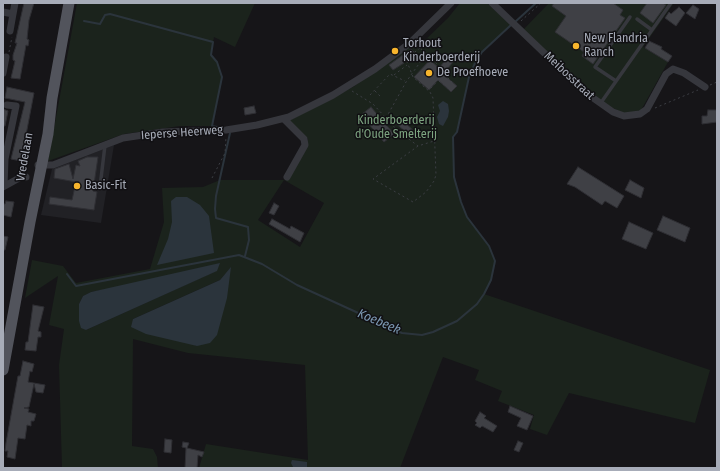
<!DOCTYPE html>
<html>
<head>
<meta charset="utf-8">
<style>
  body { margin:0 }
  #map { position:relative; width:720px; height:471px; overflow:hidden; background:#161518; font-family:"Fira Sans Condensed",sans-serif }
  canvas { display:block }
  .frame { position:absolute; inset:0; border:4px solid #a7acb8; pointer-events:none }
</style>
</head>
<body>
<div id="map">
<canvas width="720" height="471"></canvas>
<div class="frame"></div>
</div>
<script>
const c = document.querySelector('canvas').getContext('2d');
c.lineJoin = 'round';
function paint(path, color) { c.fillStyle = color; c.fill(path, 'evenodd'); }
const poly = rows => new Path2D(rows.map(r => 'M' + r).join(''));
function stroke(path, color, width, dash) { c.strokeStyle = color; c.lineWidth = width; c.lineCap = dash ? 'butt' : 'round'; c.setLineDash(dash || []); c.stroke(path); }
function label(font, color, halo, rows, align = 'center') {
  c.font = font + ' "Fira Sans Condensed",sans-serif'; c.lineWidth = 3; c.setLineDash([]); c.textBaseline = 'middle'; c.strokeStyle = halo; c.fillStyle = color; for (const [text, x, y, turn = 0] of rows) {
    c.save(); c.translate(x, y); c.rotate((+turn || 0) * Math.PI / 180); c.textAlign = isNaN(turn) ? turn : align; if (halo) c.strokeText(text, 0, 0); c.fillText(text, 0, 0); c.restore();
  }
}
const built = poly([
  [114,145,101,223,41,215,52,169]
]);
const green = poly([
  [77,3,255,3,235,47,214,37,211,55,217,62,222,77,212,126,180,126,124,134,48,161],
  [460,3,487,3,511,25,482,52,475,63,469,77,457,132,453,137,454,177,461,202,467,217,489,246,495,261,491,280,484,294,710,370,695,423,569,393,547,435,530,429,534,415,498,401,502,391,475,380,479,370,443,357,400,468,199,468,206,444,308,460,305,365,188,353,133,339,132,446,153,449,157,457,158,468,62,468,59,365,64,329,49,325,58,276,25,298,32,260,63,266,76,283,150,269,164,222,162,188,203,187,220,180,284,180,308,139,290,123,290,120,353,87,418,39,423,42,448,18],
  [284,180,324,203,300,247,258,220],
  [231,268,197,346,133,319,220,280],
  [216,271,207,275,86,330,79,304,83,296,91,292],
  [549,3,674,3,643,47,668,62,640,112,624,114,604,103,591,94,523,30]
]);
const water = poly([
  [443,101,448,104,449,111,448,117,443,126,439,124,437,117,440,111,438,105],
  [176,197,187,197,200,205,209,216,214,253,157,265,168,239,172,222,171,201],
  [220,263,217,271,86,330,81,328,79,321,79,304,83,296,91,292],
  [231,267,227,298,217,335,210,343,197,346,146,334,131,327,133,319,220,280],
  [292,460,307,462,307,467,293,467,291,463]
]);
const stream = poly([
  [84,21,100,24,105,15,110,14,213,42,211,55,217,62,222,77,212,126,217,127],
  [515,22,536,3],
  [230,133,216,196,215,209,216,218,248,227,249,240,245,256],
  [67,274,76,286,239,255,262,264,297,285,402,333,422,335,433,332,457,321,477,304,484,294,491,280,495,261,489,246,467,217,461,202,454,177,453,137,457,132,469,77,475,63,482,52,511,25]
]);
const building = poly([
  [24,3,34,3,29,20,27,39,29,40,28,46,26,45,20,79,11,78,15,61,13,60,13,55,17,43,15,43,24,3],
  [554,3,613,3,623,10,620,15,625,18,593,64,582,56,584,52,555,32,566,16,552,6,554,3],
  [647,3,663,3,666,5,653,23,640,13,647,3],
  [693,5,699,9,695,19,686,13,693,5],
  [679,7,685,13,676,26,665,18,669,12,671,14,679,7],
  [649,41,662,47,661,49,672,56,668,62,645,48,649,41],
  [411,49,414,52,402,61,404,63,393,70,389,65,411,49],
  [448,57,453,62,443,74,457,86,451,92,438,80,429,90,414,77,430,60,439,68,448,57],
  [7,87,34,93,21,161,11,159,25,102,5,98,7,87],
  [254,106,256,113,245,115,244,108,254,106],
  [371,107,394,134,384,142,361,115,371,107],
  [3,109,8,111,5,126,3,126,3,109],
  [708,110,717,110,717,122,702,124,702,116,707,116,708,110],
  [398,116,418,135,414,139,393,121,398,116],
  [87,157,98,157,93,191,97,192,94,210,49,204,50,197,72,200,76,182,54,178,55,169,69,164,73,179,76,165,80,166,78,161,87,157],
  [578,167,624,196,617,208,605,201,602,205,575,187,567,184,578,167],
  [630,180,644,188,641,198,625,190,630,180],
  [6,201,14,202,11,217,3,215,3,204,5,204,6,201],
  [274,203,279,206,274,215,269,213,274,203],
  [663,216,690,228,685,242,657,230,663,216],
  [272,219,290,229,291,226,304,233,300,242,269,224,272,219],
  [629,222,653,233,646,249,622,239,629,222],
  [3,236,8,237,5,250,3,250,3,236],
  [33,305,44,307,38,331,41,332,41,337,38,337,36,351,25,350,26,342,28,342,33,305],
  [23,361,34,364,32,372,30,371,28,382,45,385,43,393,36,392,34,384,29,407,24,408,29,409,28,412,36,414,34,421,31,421,31,426,27,425,25,439,18,438,15,459,7,457,8,451,5,451,6,443,18,376,20,376,23,361],
  [510,406,533,416,527,430,517,426,521,418,508,412,510,406],
  [480,412,486,416,484,418,497,426,493,432,482,426,480,428,475,425,477,423,475,421,480,412],
  [165,439,172,440,171,453,164,452,165,439],
  [518,441,523,443,519,452,514,450,518,441],
  [183,442,189,443,187,448,204,452,202,457,198,455,197,468,185,468,186,448,182,447,183,442]
]);
const path = poly([
  [521,21,541,3],
  [417,45,446,72,429,90],
  [420,48,406,59,413,77,430,92,433,98,436,175,434,181,426,192,413,202,373,179,418,146,434,141],
  [9,52,12,37],
  [444,74,454,84],
  [394,75,407,65],
  [439,81,449,89],
  [710,85,717,82],
  [352,91,373,104,397,130,418,146],
  [375,91,380,96],
  [370,95,390,74,405,81],
  [655,108,698,90],
  [386,118,406,82,426,54],
  [212,178,225,153,226,137]
]);
const service = poly([
  [637,19,652,30],
  [616,81,595,67,630,17],
  [600,104,671,3],
  [100,187,105,145]
]);
const minor = poly([
  [492,3,586,93,613,112,624,116,640,114,647,109,666,74,673,69,684,73,705,87],
  [3,12,13,14,15,3],
  [10,31,13,14],
  [3,73,6,57],
  [284,119,304,139,305,145,287,177],
  [38,165,53,165,123,138,163,132,226,130,257,125,289,117,333,95,375,69,410,43,451,3],
  [4,186,5,159,16,106,7,105],
  [3,187,21,177,26,177]
]);
const primary = poly([
  [3,370,30,222,48,134,52,98,69,3]
]);
const markers = [
  [576,46,4,"#f8b52d"],
  [395,51,4,"#f8b52d"],
  [429,73,4,"#f8b52d"],
  [77,186,4,"#f8b52d"]
];
const poiNames = [
  ["New Flandria",584,39],
  ["Ranch",584,53],
  ["Torhout",403,44],
  ["Kinderboerderij",403,58],
  ["De Proefhoeve",437,73],
  ["Basic-Fit",85,186]
];
const streetNames = [
  ["Meibosstraat",569,76,43],
  ["Ieperse Heerweg",182,133,-4],
  ["Vredelaan",25,157,-80]
];
const parkNames = [
  ["Kinderboerderij",396,121],
  ["d'Oude Smelterij",396,135]
];
const waterNames = [
  ["Koebeek",379,322,23]
];
paint(built, '#212125');
paint(green, '#1b231c');
paint(water, '#2b343c');
stroke(stream, '#2b343c', 2);
paint(building, '#3f4045');
stroke(building, '#2f2f34', 1);
stroke(path, '#3c3e44', 1, [2, 3]);
stroke(service, '#36373d', 3.5);
stroke(minor, '#36373d', 7);
stroke(primary, '#52545c', 11);
for (const [x, y, r, color] of markers) { const dot = new Path2D(); dot.arc(x, y, r, 0, 2 * Math.PI); c.fillStyle = color; c.fill(dot); stroke(dot, '#111013', 1.5); }
label('12px', '#a7acb8', '#111013', poiNames, 'left');
label('12px', '#a7acb8', '#111013', streetNames);
label('12px', '#7da480', '#111013', parkNames);
label('italic 13px', '#7d9ab4', '#111013', waterNames);
</script>
</body>
</html>
